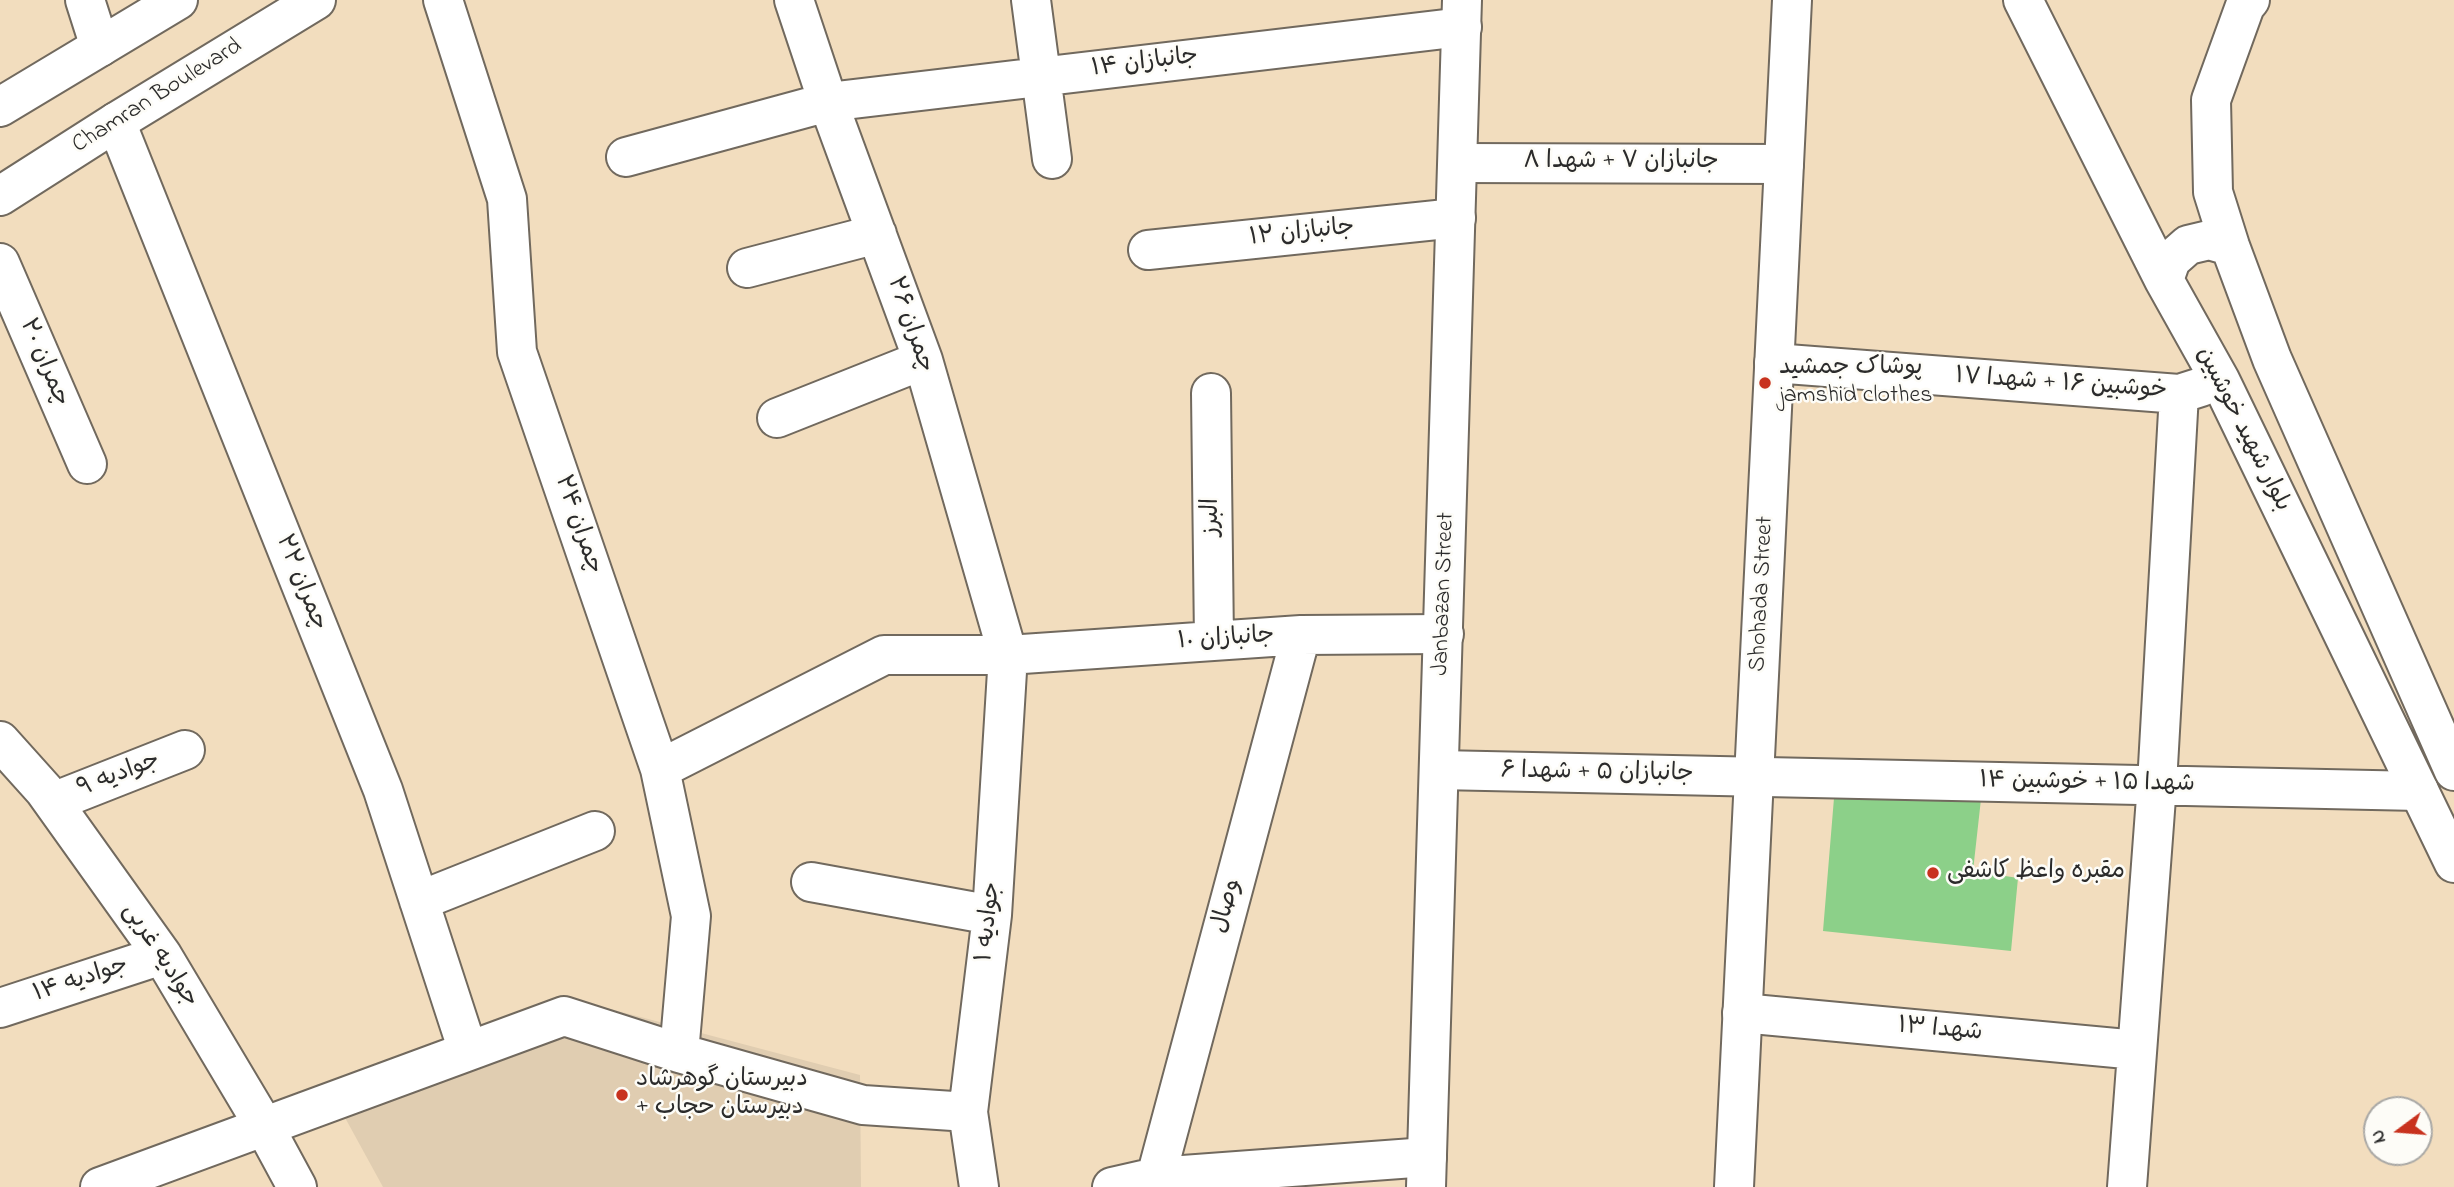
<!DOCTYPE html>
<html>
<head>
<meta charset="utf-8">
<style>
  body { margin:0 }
  #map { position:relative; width:2454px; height:1187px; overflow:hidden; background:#f2ddbe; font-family:"Indie Flower",sans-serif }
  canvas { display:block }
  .north { position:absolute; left:2363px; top:1096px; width:70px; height:70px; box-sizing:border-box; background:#fdfcf7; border:2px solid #a9a8a5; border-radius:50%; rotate:254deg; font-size:19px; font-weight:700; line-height:28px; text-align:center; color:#2b2b2b }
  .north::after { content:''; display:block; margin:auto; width:24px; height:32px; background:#c8321e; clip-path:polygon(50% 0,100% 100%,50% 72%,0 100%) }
</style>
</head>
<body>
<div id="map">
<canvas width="2454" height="1187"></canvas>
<div class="north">N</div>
</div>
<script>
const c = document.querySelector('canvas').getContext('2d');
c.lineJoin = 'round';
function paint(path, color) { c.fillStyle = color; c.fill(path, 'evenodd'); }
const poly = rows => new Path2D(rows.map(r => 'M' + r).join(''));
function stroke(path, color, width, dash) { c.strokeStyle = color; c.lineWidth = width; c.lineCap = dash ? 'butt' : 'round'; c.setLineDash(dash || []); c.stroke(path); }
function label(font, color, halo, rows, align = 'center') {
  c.font = font + ' "Indie Flower","Playpen Sans Arabic",sans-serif'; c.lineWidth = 5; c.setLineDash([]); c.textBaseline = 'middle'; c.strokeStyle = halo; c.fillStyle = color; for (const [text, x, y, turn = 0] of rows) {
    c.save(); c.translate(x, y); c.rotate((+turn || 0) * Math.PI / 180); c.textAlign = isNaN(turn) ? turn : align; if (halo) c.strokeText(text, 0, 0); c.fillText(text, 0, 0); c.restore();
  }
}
const built = poly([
  [580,1001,860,1075,861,1187,383,1187,343,1114]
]);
const green = poly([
  [1835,786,1981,799,1973,871,2018,878,2011,951,1823,931]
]);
const street = poly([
  [85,0,100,47],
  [443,0,507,199,517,352,660,769,691,916,679,1053],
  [794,0,828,102,923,360,1008,655,992,915,968,1112,979,1187],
  [1031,0,1052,159],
  [116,122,383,790,468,1051],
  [626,157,828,102,1462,27],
  [1458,163,1784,164],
  [1148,250,1456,218],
  [0,263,87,464],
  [747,268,877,234],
  [1774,363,2179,394,2201,387],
  [1211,393,1214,641],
  [777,418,923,360],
  [0,741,44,790,162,955,264,1126,297,1187],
  [660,769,884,655,1008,655,1301,635,1444,634],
  [1439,770,2419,791],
  [53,802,185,750],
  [811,882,992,915],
  [419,901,595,831],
  [0,1008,162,955],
  [1742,1013,2137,1050],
  [1156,1177,1301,635],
  [100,1187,564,1016,679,1053,863,1105,968,1112],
  [1112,1187,1156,1177,1427,1157],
  [2127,1187,2157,784,2179,394]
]);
const secondary = poly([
  [2023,0,2164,280,2220,380,2454,863],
  [2250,0,2245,6,2211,100,2213,192,2230,246,2272,359,2454,771],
  [2164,280,2171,260,2188,245,2209,240,2230,246],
  [1426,1187,1462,0],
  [1734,1187,1792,0]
]);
const primary = poly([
  [0,107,178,0],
  [0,196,116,122,316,0]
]);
const markers = [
  [1765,383,7,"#c8321e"],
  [1933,873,7,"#c8321e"],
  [622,1095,7,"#c8321e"]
];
const streetNames = [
  ["جانبازان ۱۴",1145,64,-7],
  ["Chamran Boulevard",158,97,-32],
  ["جانبازان ۷ + شهدا ۸",1621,163],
  ["جانبازان ۱۲",1302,234,-6],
  ["چمران ۲۶",909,325,71],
  ["چمران ۲۰",43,363,67],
  ["خوشبین ۱۶ + شهدا ۱۷",2061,385,4],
  ["بلوار شهید خوشبین",2242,430,63],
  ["البرز",1213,517,-90],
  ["چمران ۲۴",577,525,71],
  ["چمران ۲۲",300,583,68],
  ["Janbazan Street",1445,594,-88],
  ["Shohada Street",1763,594,-87],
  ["جانبازان ۱۰",1226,640,-4],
  ["جانبازان ۵ + شهدا ۶",1597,774,1],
  ["جوادیه ۹",119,776,-21],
  ["شهدا ۱۵ + خوشبین ۱۴",2087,784,1],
  ["وصال",1228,906,-75],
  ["جوادیه ۱",990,922,-84],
  ["جوادیه غربی",159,956,57],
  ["جوادیه ۱۴",81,981,-18],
  ["شهدا ۱۳",1940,1031,5]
];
const poiNames = [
  ["پوشاک جمشید",1779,369],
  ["jamshid clothes",1779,397],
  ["مقبره واعظ کاشفی",1947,873],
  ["دبیرستان گوهرشاد",636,1081],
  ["+ دبیرستان حجاب",636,1109]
];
paint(built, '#e0cdb1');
paint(green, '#8cd089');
stroke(street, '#71695e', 42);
stroke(secondary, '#71695e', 42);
stroke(primary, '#71695e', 42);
stroke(street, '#fff', 38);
stroke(secondary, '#fff', 38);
stroke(primary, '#fff', 38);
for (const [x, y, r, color] of markers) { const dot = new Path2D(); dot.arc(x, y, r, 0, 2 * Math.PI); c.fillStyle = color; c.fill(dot); stroke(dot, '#fdfcf7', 2.5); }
label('24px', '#2b2b2b', '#fdfcf7', streetNames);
label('24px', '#2b2b2b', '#fdfcf7', poiNames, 'left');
</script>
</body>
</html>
